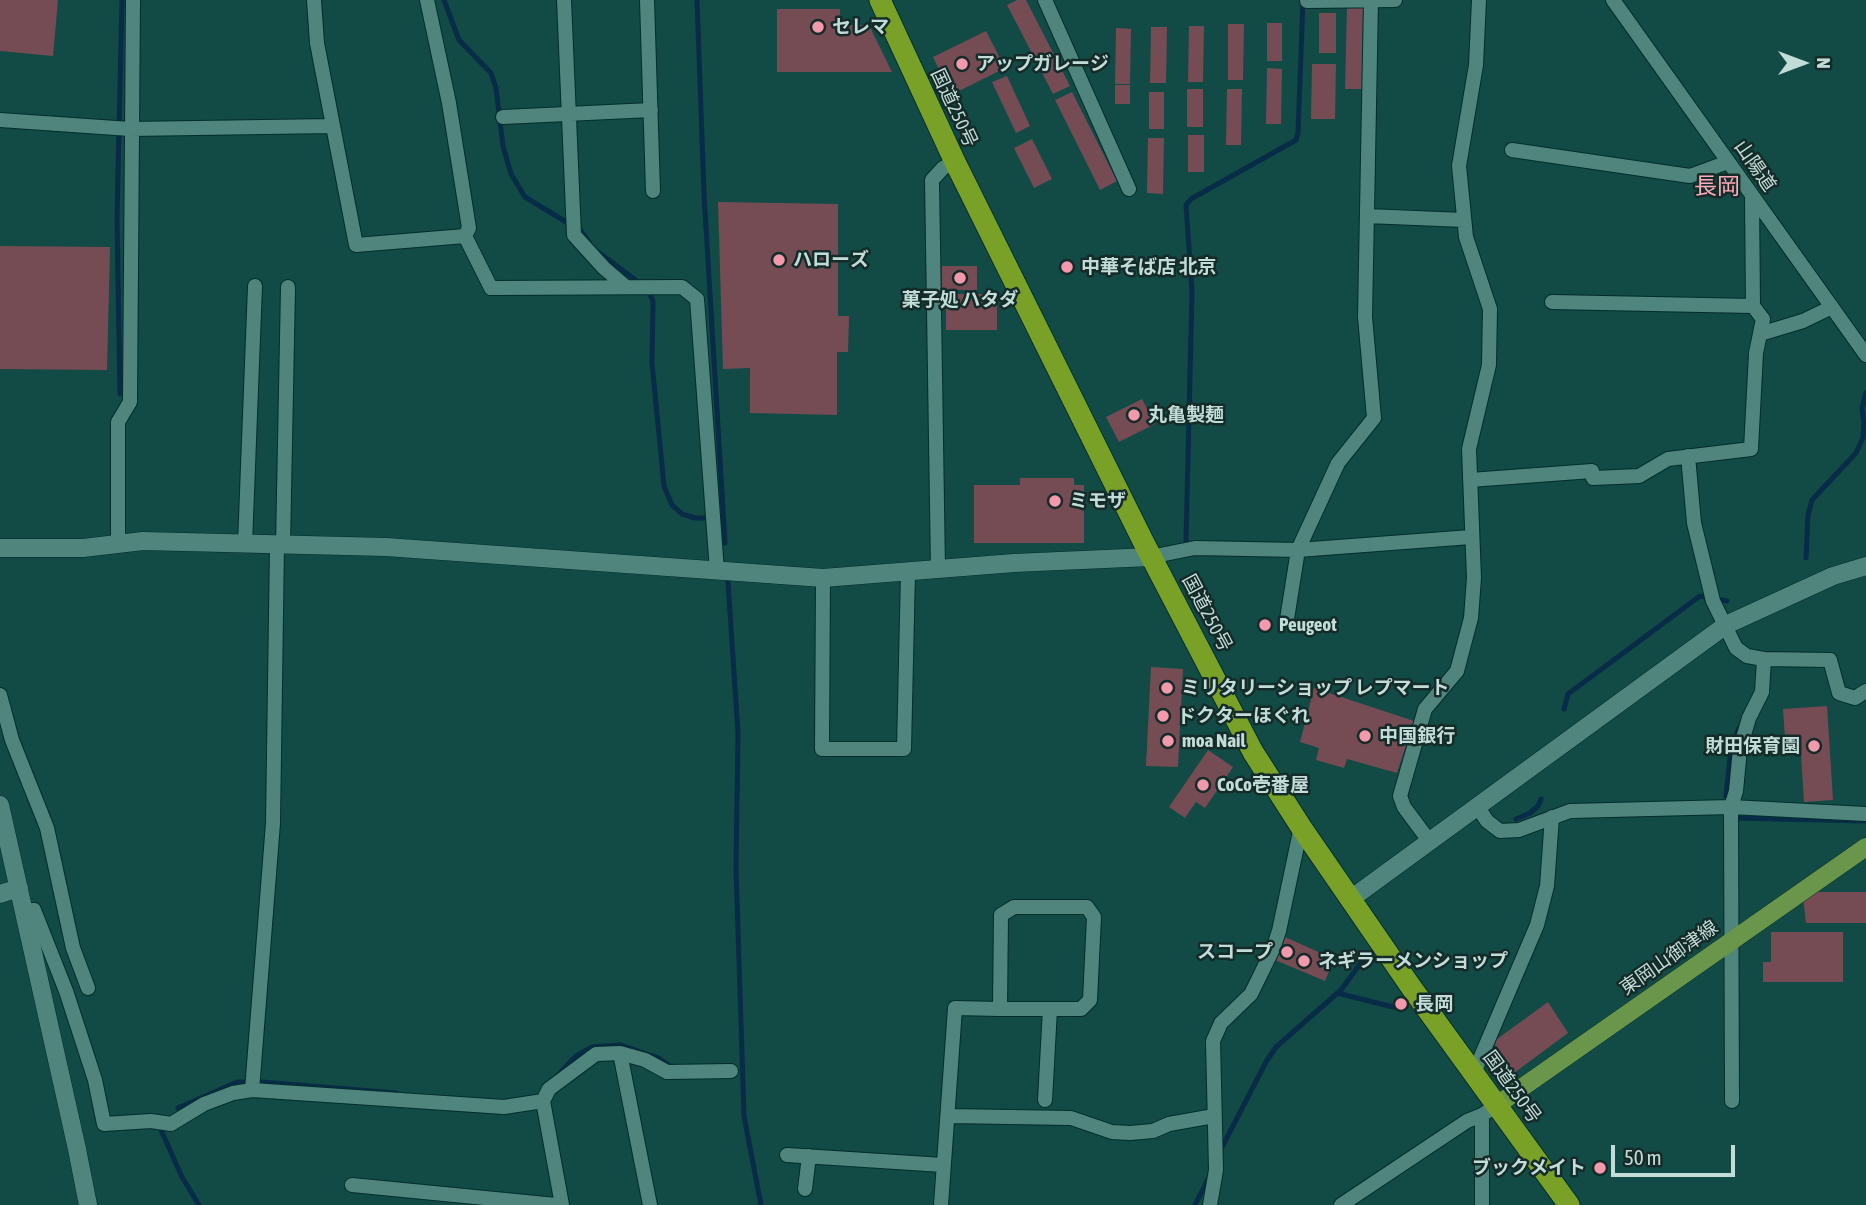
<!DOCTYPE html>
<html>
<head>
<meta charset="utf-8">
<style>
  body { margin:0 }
  #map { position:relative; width:1866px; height:1205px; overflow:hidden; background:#124a45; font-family:"Asap Condensed",sans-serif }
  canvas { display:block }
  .north { position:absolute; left:1768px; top:28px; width:70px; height:70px; -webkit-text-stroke:5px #152b29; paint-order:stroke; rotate:90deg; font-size:19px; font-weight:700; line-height:28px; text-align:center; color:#c2dcd8 }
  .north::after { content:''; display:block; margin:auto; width:24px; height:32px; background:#c2dcd8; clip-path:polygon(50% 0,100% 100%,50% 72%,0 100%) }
  .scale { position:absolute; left:1611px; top:1145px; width:124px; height:32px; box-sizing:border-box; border:4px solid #c2dcd8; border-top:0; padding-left:9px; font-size:21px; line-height:24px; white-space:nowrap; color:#c2dcd8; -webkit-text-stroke:5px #152b29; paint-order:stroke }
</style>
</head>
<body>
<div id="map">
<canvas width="1866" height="1205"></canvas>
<div class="north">N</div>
<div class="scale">50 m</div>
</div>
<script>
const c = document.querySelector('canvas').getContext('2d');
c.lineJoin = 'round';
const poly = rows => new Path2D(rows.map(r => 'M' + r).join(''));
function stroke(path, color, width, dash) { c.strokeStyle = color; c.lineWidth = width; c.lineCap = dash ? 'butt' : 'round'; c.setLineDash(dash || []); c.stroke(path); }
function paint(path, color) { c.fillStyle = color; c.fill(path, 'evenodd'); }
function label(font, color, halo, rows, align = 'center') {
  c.font = font + ' "Asap Condensed","Noto Sans JP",sans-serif'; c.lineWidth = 5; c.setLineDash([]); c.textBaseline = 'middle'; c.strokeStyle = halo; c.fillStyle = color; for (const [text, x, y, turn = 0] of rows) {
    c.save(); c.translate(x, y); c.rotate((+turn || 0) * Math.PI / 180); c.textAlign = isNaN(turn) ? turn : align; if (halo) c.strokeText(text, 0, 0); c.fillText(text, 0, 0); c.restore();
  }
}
const stream = poly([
  [444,0,459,40,491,73,496,88,503,146,511,174,525,197,581,231,589,242],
  [697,0,704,194,725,543],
  [598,252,641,284],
  [648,290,653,301,652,363,664,486,672,505,682,514,695,518,704,518],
  [120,394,117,219,122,0],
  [1186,541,1192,291,1186,205,1191,199,1296,140,1298,133,1303,0],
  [1806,558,1808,515,1812,500,1856,453,1863,438,1864,423,1862,408,1866,393],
  [728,582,738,733,736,868,744,1116,761,1205],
  [1564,709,1568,694,1700,596,1727,601],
  [1726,796,1731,748,1739,728],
  [1736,818,1866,821],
  [1516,819,1530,813,1538,806,1541,799],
  [1337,993,1393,1007],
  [558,1075,576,1056,592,1047,621,1045,659,1058,672,1068],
  [178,1108,237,1082,262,1082,396,1093],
  [161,1130,182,1177,199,1205],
  [1220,1151,1266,1062,1276,1047,1341,990,1363,960],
  [1195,1205,1208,1179]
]);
const building = poly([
  [0,0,58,0,53,56,0,51],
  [1017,0,1026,0,1070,86,1053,94,1007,5],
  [1347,7,1363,8,1362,89,1345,89],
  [777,9,840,9,840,25,869,25,892,72,777,72],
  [1319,13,1336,13,1336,53,1319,53],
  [1267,23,1282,23,1282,61,1267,61],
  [1228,24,1244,24,1243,80,1228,80],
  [1189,26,1204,26,1203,82,1188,82],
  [1151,27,1167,27,1166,83,1150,83],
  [1116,28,1131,29,1130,84,1115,84],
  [986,31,1005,68,951,95,933,57],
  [1312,64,1336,64,1335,119,1311,119],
  [1267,68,1282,69,1281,124,1266,124],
  [1007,76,1030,126,1016,133,992,82],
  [1115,85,1130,85,1130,104,1115,104],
  [1187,89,1203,89,1203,127,1187,127],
  [1227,89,1242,89,1241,145,1226,145],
  [1072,92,1117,181,1100,190,1055,100],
  [1149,92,1164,92,1164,129,1149,129],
  [1188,135,1204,135,1204,172,1188,172],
  [1148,138,1164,138,1163,194,1147,193],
  [1032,139,1052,179,1034,188,1014,148],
  [718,202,838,204,838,316,849,316,848,352,837,352,837,415,750,413,750,368,723,369],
  [0,246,110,247,107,370,0,369],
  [942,266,977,266,977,290,942,290],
  [946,294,997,294,997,330,946,330],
  [1142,399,1155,424,1119,442,1106,417],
  [1020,478,1074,478,1074,485,1084,485,1084,543,974,543,974,485,1020,485],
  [1151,667,1183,669,1178,767,1146,766],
  [1314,688,1414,721,1397,773,1347,759,1344,768,1316,760,1319,748,1300,742],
  [1827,706,1833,800,1804,802,1800,738,1785,739,1783,709],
  [1208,750,1233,767,1205,808,1196,802,1185,818,1169,807],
  [1816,892,1866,892,1866,923,1806,923,1803,897],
  [1771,932,1843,932,1843,982,1763,982,1763,962,1771,962],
  [1285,937,1334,959,1325,981,1275,960],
  [1548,1002,1568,1033,1514,1073,1493,1042]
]);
const street = poly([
  [314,0,317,43,356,245,465,236,491,288,682,287,697,299,717,571],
  [427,0,449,103,469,228,465,236],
  [564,0,574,235,604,268,626,287],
  [647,0,653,191],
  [1045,0,1129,189],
  [1613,0,1866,355],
  [1307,1,1395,0],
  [503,117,651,110],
  [0,120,130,129,332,126],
  [1512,150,1690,176,1728,162],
  [1367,216,1464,220],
  [1552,302,1753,306],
  [1760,334,1803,321,1832,307],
  [1688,456,1694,523,1713,601,1736,648,1747,656,1764,659,1830,660,1839,693,1855,698,1866,691],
  [1470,480,1592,471,1593,478,1639,476,1668,459,1751,449,1756,353,1763,319,1753,306,1752,195],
  [118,542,118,422,130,402,133,0],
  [245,544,255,286],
  [283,545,288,287],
  [1150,557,1195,548,1298,550,1471,537],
  [938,569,932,180,943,168,955,162],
  [823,578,822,749,904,749,908,572],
  [1287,619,1298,550,1338,463,1374,418,1365,317,1371,0],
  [0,695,12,740,47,828,73,948,88,988],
  [1477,806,1487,821,1500,831,1519,830,1570,811,1731,807,1866,814],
  [1430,842,1404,807,1400,796,1425,709,1457,671,1471,618,1474,578,1469,449,1489,365,1490,309,1466,237,1459,166,1476,65,1479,0],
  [23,911,34,910,66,991,95,1080,104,1124,151,1121,171,1124,204,1104,233,1093,252,1090,273,823,277,545],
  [620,1053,645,1060,667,1072,731,1071],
  [1474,1073,1537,925,1547,886,1552,817],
  [252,1090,504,1107,543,1101,549,1089,596,1054,620,1053,650,1205],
  [1045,1100,1050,1009],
  [543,1101,562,1205],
  [1732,1101,1731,807,1736,791,1740,749,1749,718,1762,692,1764,659],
  [1482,1115,1482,1205],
  [949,1116,1071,1118,1112,1132,1130,1133,1153,1131,1169,1124,1214,1116],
  [787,1155,943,1165],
  [352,1185,556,1205],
  [805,1189,809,1156],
  [941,1205,955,1008,1000,1009,1081,1009,1090,1000,1094,917,1087,907,1014,907,1001,915,1000,1009],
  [1210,1205,1216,1170,1213,1041,1221,1023,1251,994,1273,949,1279,931,1301,827],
  [1341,1205,1467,1121,1482,1115,1497,1105]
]);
const secondary = poly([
  [0,548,83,548,143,541,386,547,823,578,1014,563,1150,557],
  [0,805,77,1149,88,1205],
  [0,894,19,888],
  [1352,898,1726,625,1833,576,1866,566]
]);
const primary = poly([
  [1497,1105,1866,847]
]);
const highway = poly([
  [880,0,955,162,1143,541,1253,752,1301,827,1411,987,1569,1205]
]);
const markers = [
  [818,27,7,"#f29aac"],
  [962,64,7,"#f29aac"],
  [779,260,7,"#f29aac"],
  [1067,267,7,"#f29aac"],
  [960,278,7,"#f29aac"],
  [1134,415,7,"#f29aac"],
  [1055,501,7,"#f29aac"],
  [1265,625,7,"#f29aac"],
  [1167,688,7,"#f29aac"],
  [1163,716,7,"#f29aac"],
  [1365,736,7,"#f29aac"],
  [1168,741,7,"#f29aac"],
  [1814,746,7,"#f29aac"],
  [1203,785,7,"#f29aac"],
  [1287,952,7,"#f29aac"],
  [1304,961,7,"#f29aac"],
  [1401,1004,7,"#f29aac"],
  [1600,1168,7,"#f29aac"]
];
const poiNames = [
  ["セレマ",832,27],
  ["アップガレージ",976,64],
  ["ハローズ",793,260],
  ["中華そば店 北京",1081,267],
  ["菓子処 ハタダ",960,300,"center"],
  ["丸亀製麺",1148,415],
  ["ミモザ",1069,501],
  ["Peugeot",1279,625],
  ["ミリタリーショップ レプマート",1181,688],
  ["ドクターほぐれ",1177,716],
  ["中国銀行",1379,736],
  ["moa Nail",1182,741],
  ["財田保育園",1800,746,"right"],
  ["CoCo壱番屋",1217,785],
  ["スコープ",1273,952,"right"],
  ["ネギラーメンショップ",1318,961],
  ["長岡",1415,1004],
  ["ブックメイト",1586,1168,"right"]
];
const streetNames = [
  ["国道250号",954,108,65],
  ["山陽道",1755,166,55],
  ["国道250号",1207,613,62],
  ["東岡山御津線",1669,958,-35],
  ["国道250号",1512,1087,54]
];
const quarterNames = [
  ["長岡",1717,187]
];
stroke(stream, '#082b47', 5);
paint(building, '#754c54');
stroke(street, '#022e2a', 16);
stroke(secondary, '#022e2a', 19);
stroke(primary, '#022e2a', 19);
stroke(highway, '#022e2a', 23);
stroke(street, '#50857e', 14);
stroke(secondary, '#50857e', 18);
stroke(primary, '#69964a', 18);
stroke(highway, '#79a128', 21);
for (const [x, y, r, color] of markers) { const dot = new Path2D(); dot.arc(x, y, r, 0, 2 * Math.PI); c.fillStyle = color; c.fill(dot); stroke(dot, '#152b29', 2.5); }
label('bold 19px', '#c2dcd8', '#152b29', poiNames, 'left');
label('19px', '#c2dcd8', '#152b29', streetNames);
label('23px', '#feabbb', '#152b29', quarterNames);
</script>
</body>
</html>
